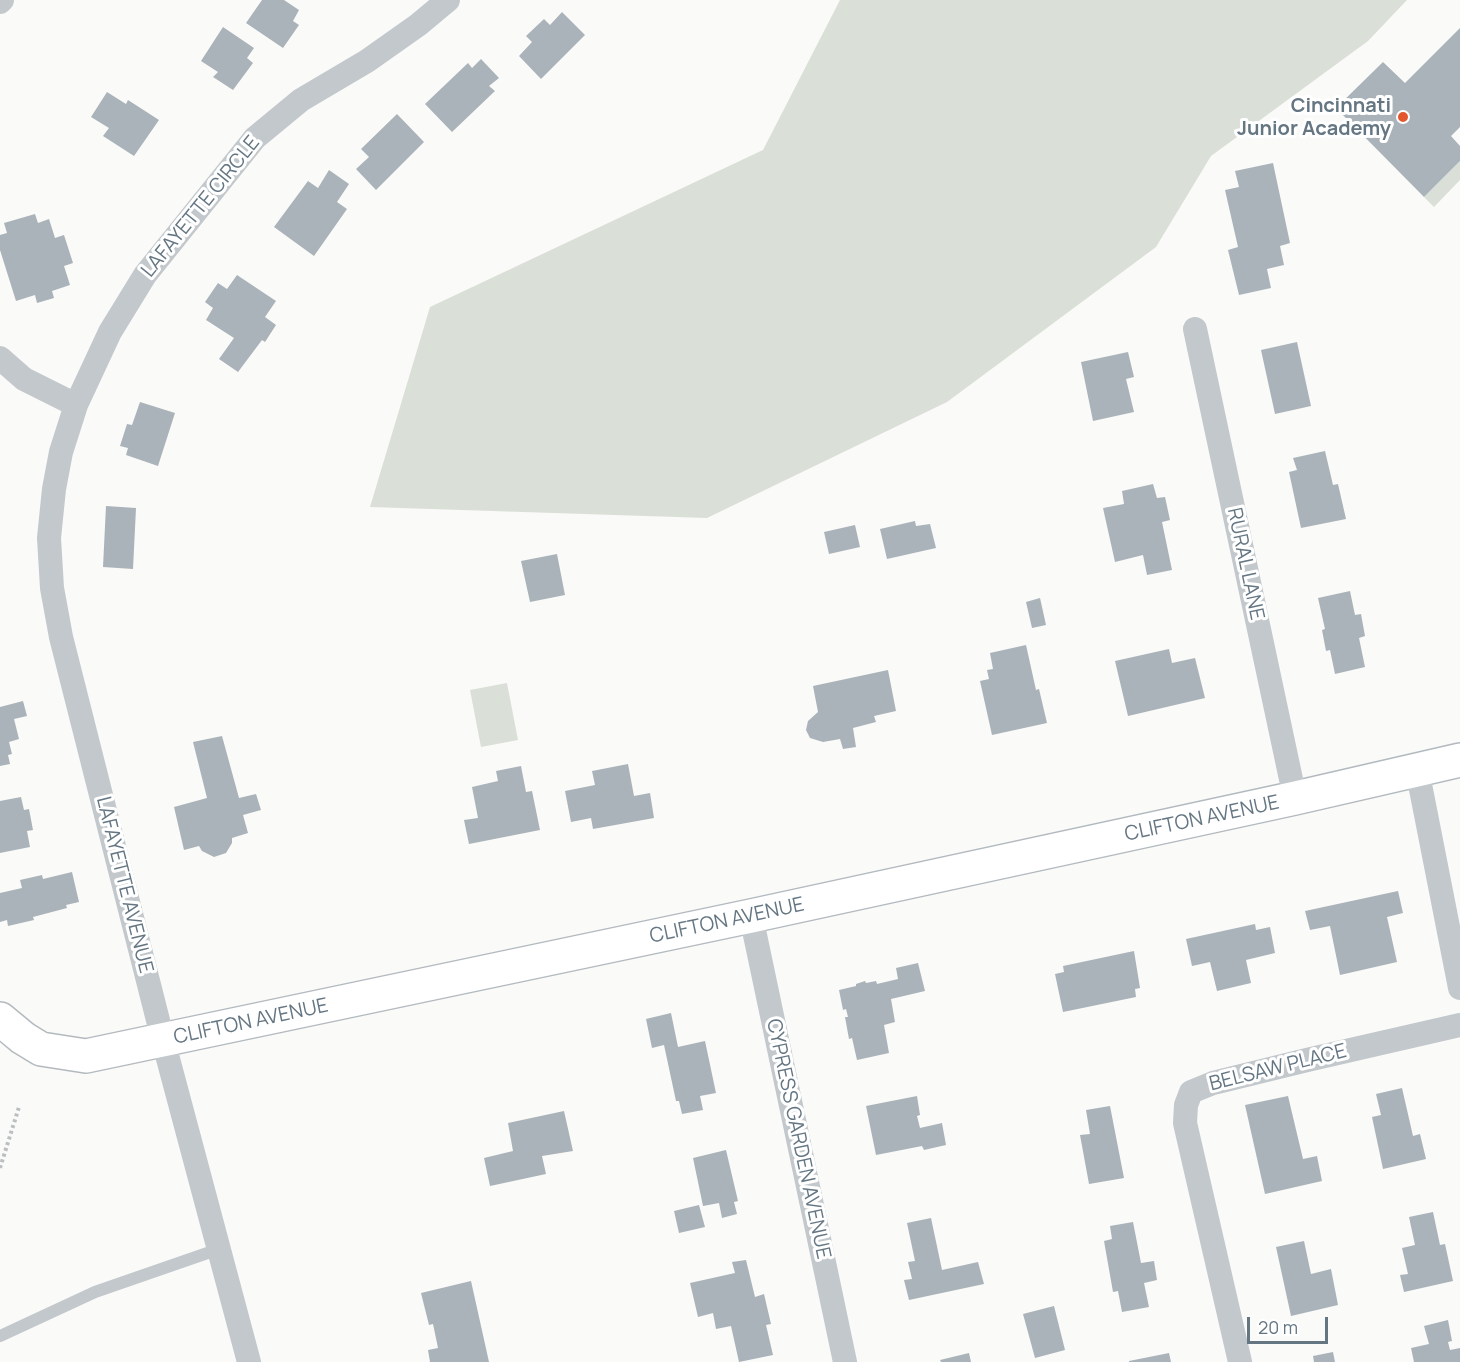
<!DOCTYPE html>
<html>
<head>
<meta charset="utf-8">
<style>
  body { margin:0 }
  #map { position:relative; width:1460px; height:1362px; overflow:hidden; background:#fafaf8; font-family:Manrope,sans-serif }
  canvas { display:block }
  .scale { position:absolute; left:1247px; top:1317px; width:81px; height:27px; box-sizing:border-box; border:3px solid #657683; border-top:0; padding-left:8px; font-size:18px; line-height:21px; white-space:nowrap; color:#657683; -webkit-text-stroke:4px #fff; paint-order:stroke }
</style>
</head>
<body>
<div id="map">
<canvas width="1460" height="1362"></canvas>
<div class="scale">20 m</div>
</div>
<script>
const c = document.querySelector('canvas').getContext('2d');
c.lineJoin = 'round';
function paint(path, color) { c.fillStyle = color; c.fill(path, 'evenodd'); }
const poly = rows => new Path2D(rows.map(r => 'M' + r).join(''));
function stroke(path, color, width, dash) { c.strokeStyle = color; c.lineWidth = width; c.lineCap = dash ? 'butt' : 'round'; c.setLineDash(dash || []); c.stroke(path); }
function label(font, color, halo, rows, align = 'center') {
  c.font = font + ' Manrope,sans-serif'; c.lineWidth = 6; c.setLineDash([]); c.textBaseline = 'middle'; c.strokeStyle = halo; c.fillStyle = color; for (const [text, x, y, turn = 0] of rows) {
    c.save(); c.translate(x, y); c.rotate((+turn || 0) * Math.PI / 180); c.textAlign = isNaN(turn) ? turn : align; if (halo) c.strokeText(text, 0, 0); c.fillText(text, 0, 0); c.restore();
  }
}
const green = poly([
  [840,0,1407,0,1368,41,1211,156,1156,247,947,402,707,518,370,507,430,307,763,150],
  [1460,161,1460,180,1434,207,1424,197],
  [507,683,518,740,481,747,470,690]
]);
const building = poly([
  [262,0,284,0,299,10,293,21,299,25,283,48,246,23],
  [562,12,585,35,541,79,519,56,532,42,526,36,544,19,550,25],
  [223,27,254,48,247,58,253,63,233,90,213,77,218,72,201,61],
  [1460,28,1460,127,1451,136,1460,146,1460,161,1424,197,1336,108,1383,62,1405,83],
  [481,59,499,78,489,86,495,91,452,132,425,104,468,63,472,68],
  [107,92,126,104,128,100,159,120,134,156,103,136,109,128,91,117],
  [397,114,424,142,376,190,356,169,369,157,361,149],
  [1273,163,1290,243,1280,246,1284,265,1267,269,1271,288,1239,295,1228,250,1238,247,1225,190,1239,187,1235,171],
  [329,170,349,184,337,202,347,209,314,256,274,227,308,181,318,188],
  [35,214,38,223,49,219,55,238,64,235,73,263,64,266,70,285,52,291,54,298,37,303,35,295,16,301,0,250,0,235,7,233,4,223],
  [237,275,276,301,265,317,276,325,265,342,262,340,238,372,219,359,234,338,206,320,213,308,205,302,218,283,227,289],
  [1297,342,1311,406,1275,414,1261,350],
  [1128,352,1134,377,1126,379,1134,412,1093,421,1081,362],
  [140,402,175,413,158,466,126,455,128,448,120,446,127,424,132,425],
  [1325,451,1333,485,1338,484,1346,519,1301,528,1289,472,1297,470,1293,458],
  [1153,484,1157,498,1165,497,1170,520,1162,522,1172,570,1147,575,1143,555,1115,562,1103,508,1124,504,1122,491],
  [106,506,136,508,133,569,103,567],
  [915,521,916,526,930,524,936,548,887,559,880,529],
  [855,525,860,547,829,554,824,532],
  [557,554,565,595,530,602,521,561],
  [1350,591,1355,615,1361,614,1365,636,1359,638,1365,667,1335,674,1330,650,1326,651,1322,630,1325,629,1318,598],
  [1040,598,1046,625,1032,628,1026,602],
  [1026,645,1036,690,1039,689,1047,723,992,735,980,681,989,679,987,670,993,669,990,653],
  [1169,649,1172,663,1195,658,1205,698,1128,716,1115,661],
  [888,670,896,711,874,716,876,722,853,728,856,747,843,749,840,739,823,742,810,738,806,730,808,721,818,712,813,686],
  [23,701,27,716,14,719,19,739,9,742,12,754,8,755,10,764,0,766,0,707],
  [222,736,239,798,256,794,261,810,243,815,248,833,232,838,232,843,226,853,214,857,202,851,199,846,184,850,174,807,207,798,193,742],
  [628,764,634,796,650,793,654,818,593,829,591,818,571,822,565,791,595,785,592,771],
  [521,766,526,792,532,791,540,830,469,844,464,820,478,818,472,787,498,781,496,771],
  [21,797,24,810,29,809,33,830,27,831,30,847,0,853,0,801],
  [72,872,79,902,66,905,67,908,33,917,34,920,8,926,7,920,0,922,0,893,22,888,20,880,42,875,43,879],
  [1398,891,1403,913,1387,917,1397,962,1340,975,1330,926,1310,930,1305,911],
  [1255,924,1256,930,1270,927,1275,953,1246,960,1251,983,1217,991,1210,962,1192,966,1186,939],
  [1134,951,1140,988,1135,989,1136,997,1063,1012,1055,974,1064,972,1063,966],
  [918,963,925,991,891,999,895,1022,884,1025,889,1053,857,1060,852,1038,849,1039,845,1017,848,1017,846,1009,843,1010,839,990,856,986,856,984,865,981,866,983,876,981,877,984,898,979,896,968],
  [671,1013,678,1047,705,1041,716,1093,700,1096,703,1110,682,1114,679,1101,676,1101,664,1045,652,1048,646,1019],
  [1402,1088,1413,1136,1420,1134,1426,1159,1383,1169,1372,1117,1381,1115,1376,1094],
  [917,1096,920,1115,917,1116,920,1128,942,1123,946,1145,924,1150,922,1146,876,1155,866,1106],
  [1288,1096,1303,1159,1317,1156,1322,1181,1265,1194,1245,1105],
  [1110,1106,1124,1178,1089,1184,1080,1135,1090,1134,1086,1110],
  [564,1111,573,1151,542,1156,546,1174,490,1186,484,1158,513,1151,508,1123],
  [726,1150,738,1201,734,1202,737,1214,722,1218,719,1203,703,1206,693,1158],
  [699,1205,705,1227,679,1233,674,1211],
  [1433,1212,1440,1245,1445,1244,1453,1281,1404,1292,1400,1275,1408,1274,1402,1248,1415,1245,1409,1217],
  [931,1218,942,1270,978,1262,984,1284,909,1300,904,1280,912,1279,908,1262,915,1261,907,1223],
  [1133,1222,1141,1263,1154,1261,1157,1280,1144,1283,1149,1307,1122,1312,1118,1291,1113,1292,1104,1241,1112,1239,1110,1226],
  [1304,1241,1311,1274,1331,1269,1338,1305,1291,1316,1276,1247],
  [746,1260,755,1297,764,1294,771,1324,766,1325,773,1355,739,1362,731,1326,716,1329,713,1313,698,1317,690,1283,735,1273,732,1262],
  [471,1281,489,1362,430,1362,428,1350,438,1348,433,1324,429,1325,421,1293],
  [1054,1306,1065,1350,1035,1358,1023,1314],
  [1448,1320,1452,1341,1448,1342,1450,1350,1460,1348,1460,1362,1414,1362,1411,1348,1429,1344,1424,1326],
  [1333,1352,1335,1362,1314,1362,1313,1356],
  [969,1353,971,1362,941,1362,940,1360],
  [1169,1353,1171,1362,1129,1362,1129,1361]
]);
const path = poly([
  [0,1168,19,1107]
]);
const service = poly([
  [0,1336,95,1292,219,1249]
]);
const minor = poly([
  [0,2,2,0],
  [1195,329,1295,798],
  [0,358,24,379,76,405],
  [1417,769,1460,988],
  [751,916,845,1362],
  [249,1362,163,1040,61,637,52,588,49,538,54,489,61,452,76,405,110,332,145,275,255,138,301,100,367,61,418,25,448,0],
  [1240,1362,1185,1123,1186,1105,1191,1092,1213,1083,1307,1060,1460,1025]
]);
const secondary = poly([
  [0,1019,23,1038,41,1049,86,1056,751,916,1295,798,1460,760]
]);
const markers = [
  [1403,117,6,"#e4572e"]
];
const poiNames = [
  ["Cincinnati",1391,106],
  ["Junior Academy",1391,129]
];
const streetNames = [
  ["LAFAYETTE CIRCLE",201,207,-51],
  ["RURAL LANE",1245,564,78],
  ["CLIFTON AVENUE",1202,819,-12],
  ["LAFAYETTE AVENUE",124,885,76],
  ["CLIFTON AVENUE",727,921,-12],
  ["CLIFTON AVENUE",251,1022,-12],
  ["BELSAW PLACE",1278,1068,-14],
  ["CYPRESS GARDEN AVENUE",798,1139,78]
];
paint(green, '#dadfd7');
paint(building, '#aab3b9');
stroke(secondary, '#b3babf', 36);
stroke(path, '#bbbfc2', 4, [3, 3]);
stroke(service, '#c3c8cc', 12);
stroke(minor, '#c3c8cc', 24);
stroke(secondary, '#fff', 33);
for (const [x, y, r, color] of markers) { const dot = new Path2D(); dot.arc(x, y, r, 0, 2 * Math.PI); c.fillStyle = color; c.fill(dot); stroke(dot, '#fff', 2); }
label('bold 20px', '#657683', '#fff', poiNames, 'right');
label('20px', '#657683', '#fff', streetNames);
</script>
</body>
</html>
